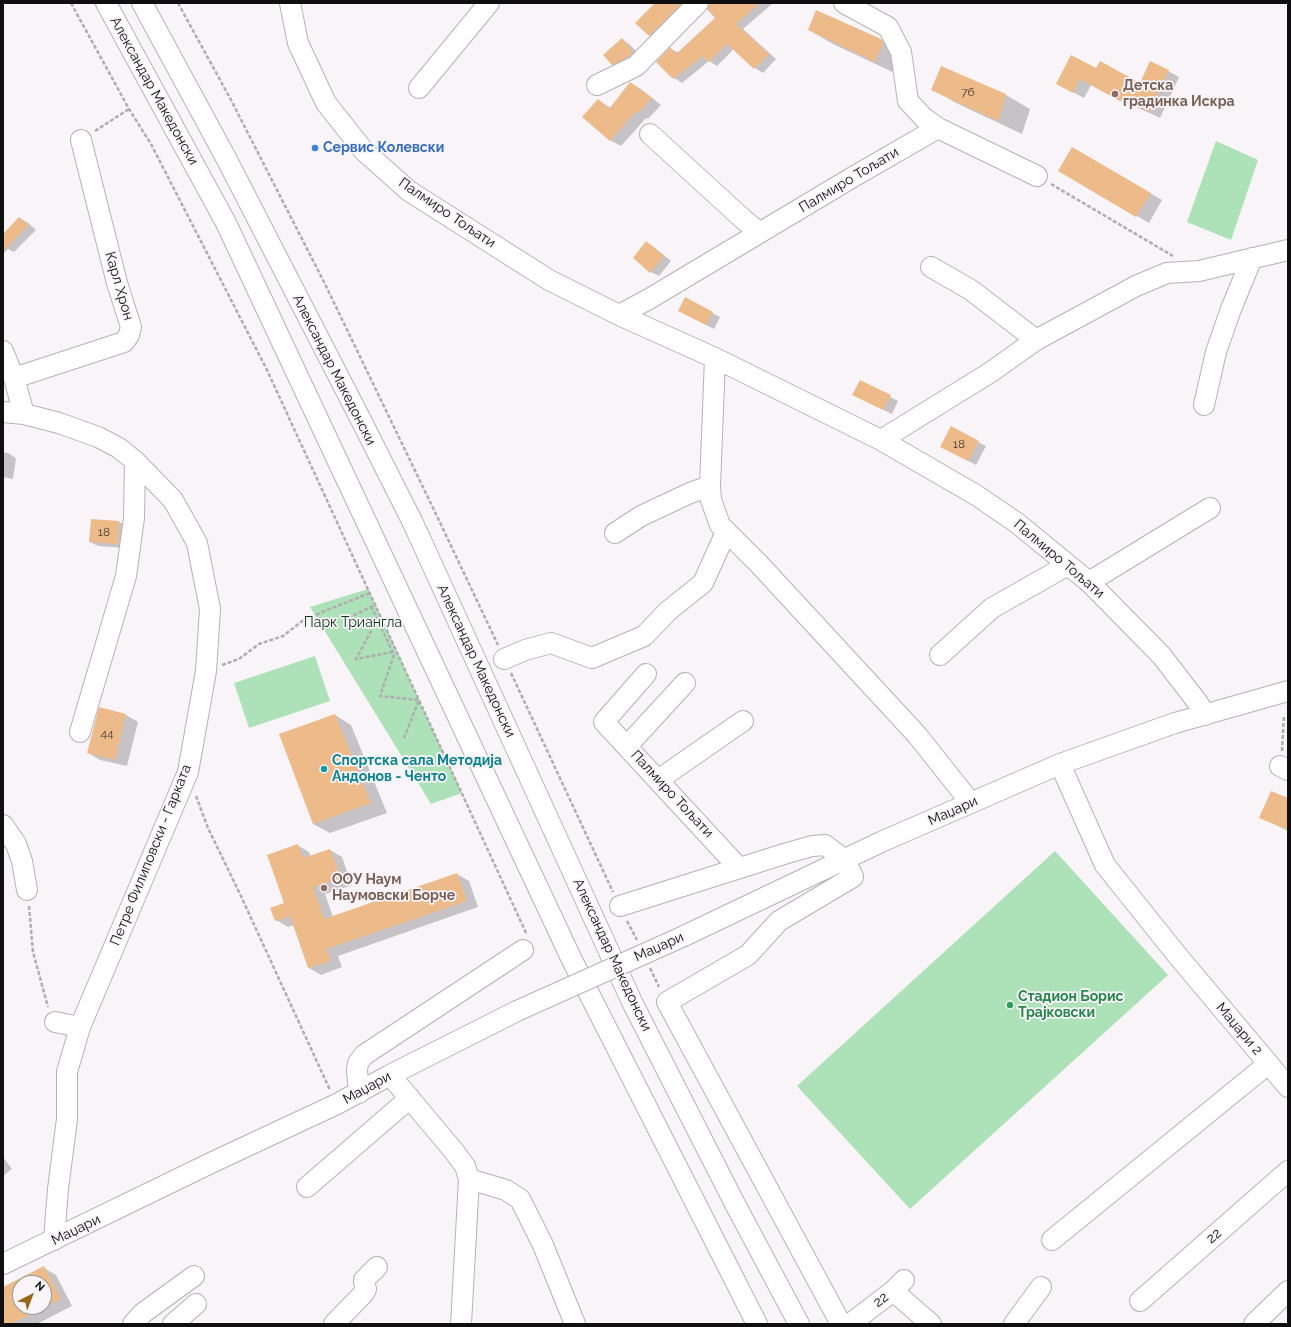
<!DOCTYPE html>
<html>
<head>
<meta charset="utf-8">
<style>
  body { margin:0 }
  #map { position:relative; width:1291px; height:1327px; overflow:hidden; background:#f8f4f8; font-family:Raleway,sans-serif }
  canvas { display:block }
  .frame { position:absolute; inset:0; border:4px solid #100f10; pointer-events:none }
  .north { position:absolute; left:12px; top:1275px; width:40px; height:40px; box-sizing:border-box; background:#f8f4f8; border:1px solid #9b989b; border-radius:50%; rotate:42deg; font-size:11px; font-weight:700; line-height:16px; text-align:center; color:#100f10 }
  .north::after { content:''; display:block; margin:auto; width:14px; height:18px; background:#986619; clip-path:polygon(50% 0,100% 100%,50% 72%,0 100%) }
</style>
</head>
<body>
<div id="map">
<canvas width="1291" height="1327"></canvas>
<div class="frame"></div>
<div class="north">N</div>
</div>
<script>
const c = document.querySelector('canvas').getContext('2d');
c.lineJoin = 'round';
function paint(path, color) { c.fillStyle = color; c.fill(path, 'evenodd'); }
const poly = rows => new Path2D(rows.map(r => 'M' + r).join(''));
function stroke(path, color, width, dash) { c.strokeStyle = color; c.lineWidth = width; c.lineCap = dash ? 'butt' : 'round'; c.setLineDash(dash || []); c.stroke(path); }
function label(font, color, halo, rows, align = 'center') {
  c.font = font + ' Raleway,sans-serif'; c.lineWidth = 3.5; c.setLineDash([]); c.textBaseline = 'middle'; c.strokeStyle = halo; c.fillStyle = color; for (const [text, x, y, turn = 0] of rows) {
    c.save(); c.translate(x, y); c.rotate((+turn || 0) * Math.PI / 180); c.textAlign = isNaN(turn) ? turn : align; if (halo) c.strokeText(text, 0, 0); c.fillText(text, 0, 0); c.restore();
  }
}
const green = poly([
  [1216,141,1258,160,1231,240,1187,222],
  [368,589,370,593,462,793,431,804,310,607],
  [315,656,330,701,249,728,234,683],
  [1055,851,1168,975,910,1209,797,1086]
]);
const shadow = poly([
  [655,3,694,3,658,40,650,35,637,23],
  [710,3,772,4,743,29,776,59,763,73,755,68,734,49,717,66,709,61,682,83,674,78,671,49,679,53,716,18],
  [809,30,881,40,906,54,899,75,833,44],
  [622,39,629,44,641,56,620,69,612,64],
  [1097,70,1141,84,1168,71,1179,77,1160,118,1132,105,1131,106,1091,85,1084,98,1058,84],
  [631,83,641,89,661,105,648,119,646,118,621,146,610,140,598,100,611,108],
  [932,89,1006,95,1030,109,1022,134,956,103],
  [1072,148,1162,200,1149,223,1059,171],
  [19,218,27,222,36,230,14,252,8,249,3,254,3,235],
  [646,243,654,247,671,261,659,276,651,272],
  [712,313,720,317,714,329,687,315],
  [860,381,898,401,892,414,861,399],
  [978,442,986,446,976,465,949,451],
  [3,452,8,453,16,458,13,479,3,477],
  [92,520,119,522,127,526,126,548,98,546,90,542],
  [126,715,138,722,127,766,100,760,88,753],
  [335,715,351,725,387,813,330,833,313,824],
  [1288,800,1288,831,1261,817],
  [297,845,309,852,311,857,330,850,342,857,352,885,325,894,333,917,457,874,469,881,478,907,338,956,342,967,321,975,309,968,294,925,288,927,276,920,285,904],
  [3,1157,12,1169,3,1176],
  [44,1268,56,1275,72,1306,37,1324,3,1324,3,1288],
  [20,1283,44,1283,44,1307,20,1307]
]);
const building = poly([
  [655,3,682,3,649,36,635,23],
  [709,3,760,3,736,24,769,54,754,69,727,44,708,62,703,56,673,79,656,62,670,47,676,54,715,18,707,9],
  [816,10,881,39,883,43,875,62,808,30],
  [622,38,633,52,626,58,612,65,603,55],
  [1071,55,1096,68,1100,61,1140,83,1150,61,1169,70,1149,112,1121,99,1120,101,1080,79,1073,93,1056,84],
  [941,66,1006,94,998,121,931,90],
  [630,82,652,98,637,114,635,112,610,141,582,117,598,99,609,109],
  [1072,147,1151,193,1136,217,1058,171],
  [19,217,28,225,3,252,3,234],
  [646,241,664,256,650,273,633,258],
  [685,297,713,312,706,325,678,311],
  [860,380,891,395,883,410,852,395],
  [951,426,979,441,968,461,940,447],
  [91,519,119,521,118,544,89,542],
  [99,707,126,714,115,760,87,753],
  [335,714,371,803,313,824,279,734],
  [1271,791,1288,798,1288,830,1259,818],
  [298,844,303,858,330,849,341,878,313,887,324,919,457,873,467,901,326,949,331,961,308,968,290,916,275,921,270,908,284,903,267,855],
  [44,1266,61,1299,11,1324,3,1324,3,1287],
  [20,1283,44,1283,44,1307,20,1307]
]);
const path = poly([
  [71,3,129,109,151,144,267,370,527,935],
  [178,3,231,100,324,282,435,512,498,645],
  [95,131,129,109],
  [1051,184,1173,256],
  [371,606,394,655,380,696,419,700,404,738],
  [348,618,375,605],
  [377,620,356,659,393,652],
  [222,665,239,659,259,644,283,636,305,619,370,593],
  [511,673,613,892],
  [1282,751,1284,715],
  [438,764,447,760],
  [196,796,208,828,240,894,330,1090],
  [29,906,33,952,48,1007],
  [627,921,637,940],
  [650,968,659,987]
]);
const minor = poly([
  [106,3,226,223,572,960,757,1324],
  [142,3,226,158,362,422,413,523,633,1004,735,1204,799,1324],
  [290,3,298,43,326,103,364,151,409,191,549,280,619,315,715,358,881,440,976,495,1017,523,1089,582,1161,655,1198,703,1205,715],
  [597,85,636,66,698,3],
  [419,88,489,3],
  [938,128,1037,176],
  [650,134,743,219,760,233],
  [931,267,971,290,1036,340],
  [619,315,649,299,853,177,938,128,924,118,908,101,901,52,888,27,844,3],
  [3,351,14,378,24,414],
  [715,358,710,486,711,500,720,525,759,564,917,735,971,803],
  [14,378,124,342,129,335,131,327,117,283,81,140],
  [1204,405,1216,352,1231,309,1252,258],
  [3,412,24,414,59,423,98,437,119,448,135,461,173,500,197,543,210,609,206,671,188,772,80,1027,67,1072,67,1119,58,1189,54,1240],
  [881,440,991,372,1036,340,1136,286,1167,273,1199,271,1288,250],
  [615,533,641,516,690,493,710,486],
  [1089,582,1210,508],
  [940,655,992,608,1068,565],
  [504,659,525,650,551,643,592,658,644,636,668,611,703,583,726,532],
  [646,674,604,722,739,868],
  [80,732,126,576,134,518,135,461],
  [627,746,685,683],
  [1060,764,1105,865,1177,955,1288,1087],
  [1280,766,1288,770],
  [658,780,743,721],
  [3,825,16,844,22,861,27,890],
  [620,906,784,854,812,846,825,845,845,860,853,877,779,921,748,955,667,1002,841,1324],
  [684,936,881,842,1060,764,1175,723,1288,691],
  [55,1022,80,1027],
  [390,1075,453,1150,465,1166,469,1179,461,1324],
  [359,1093,357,1070,358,1063,364,1055,523,950],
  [469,1179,506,1190,520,1199,543,1245,575,1324],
  [307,1187,410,1098],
  [1052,1240,1268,1064],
  [3,1264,215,1161,337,1104,390,1075,517,1011],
  [904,1280,893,1291,931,1324],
  [1140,1301,1288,1171],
  [133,1324,143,1313,194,1276],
  [173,1324,196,1304],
  [334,1324,364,1293,366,1289,364,1282,364,1280,377,1267],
  [850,1324,893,1291],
  [1014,1324,1041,1287],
  [1254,1324,1288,1291]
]);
const minorBridge = poly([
  [517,1011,684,936]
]);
const markers = [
  [1115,94,4,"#8d6e63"],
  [315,148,4,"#3f7fe0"],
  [324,769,4,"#0f9aa8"],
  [324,888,4,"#8d6e63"],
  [1010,1005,4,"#2e9e5b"]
];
const numberNames = [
  ["76",968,92],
  ["18",959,444],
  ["18",104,532],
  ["44",107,733]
];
const educationNames = [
  ["Детска",1123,86],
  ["градинка Искра",1123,102],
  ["ООУ Наум",332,880],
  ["Наумовски Борче",332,896]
];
const streetNames = [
  ["Александар Македонски",154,91,61],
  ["Палмиро Тољати",849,180,-31],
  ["Палмиро Тољати",447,213,34],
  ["Карл Хрон",119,286,74],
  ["Александар Македонски",334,370,63],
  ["Палмиро Тољати",1059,559,40],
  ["Александар Македонски",476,661,65],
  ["Палмиро Тољати",672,794,47],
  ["Маџари",953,811,-24],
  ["Петре Филиповски - Гарката",151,855,-68],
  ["Маџари",659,947,-24],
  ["Александар Македонски",612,955,65],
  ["Маџари 2",1239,1029,50],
  ["Маџари",367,1088,-29],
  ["Маџари",76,1230,-26],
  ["22",1214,1236,-41],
  ["22",881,1300,-38]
];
const shopNames = [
  ["Сервис Колевски",323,148]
];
const parkNames = [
  ["Парк Триангла",353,623]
];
const cultureNames = [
  ["Спортска сала Методија",332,761],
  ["Андонов - Ченто",332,777]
];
const leisureNames = [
  ["Стадион Борис",1018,997],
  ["Трајковски",1018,1013]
];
paint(green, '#ade1b7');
paint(shadow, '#0003');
paint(building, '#edba89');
stroke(minor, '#b5b2b6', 22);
stroke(path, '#b0adb0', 2.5, [4, 2]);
stroke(minor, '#fff', 20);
stroke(minorBridge, '#b5b2b6', 22, []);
stroke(minorBridge, '#fff', 20);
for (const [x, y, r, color] of markers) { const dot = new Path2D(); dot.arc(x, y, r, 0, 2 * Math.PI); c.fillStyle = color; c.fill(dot); stroke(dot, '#f8f4f8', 1.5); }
label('12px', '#473a2e', null, numberNames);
label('bold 14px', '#785e54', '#f8f4f8', educationNames, 'left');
label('14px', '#100f10', '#f8f4f8', streetNames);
label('bold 14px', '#366cbe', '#f8f4f8', shopNames, 'left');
label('14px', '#0c381a', '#f8f4f8', parkNames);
label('bold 14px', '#0d838f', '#f8f4f8', cultureNames, 'left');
label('bold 14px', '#27864d', '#f8f4f8', leisureNames, 'left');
</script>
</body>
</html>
